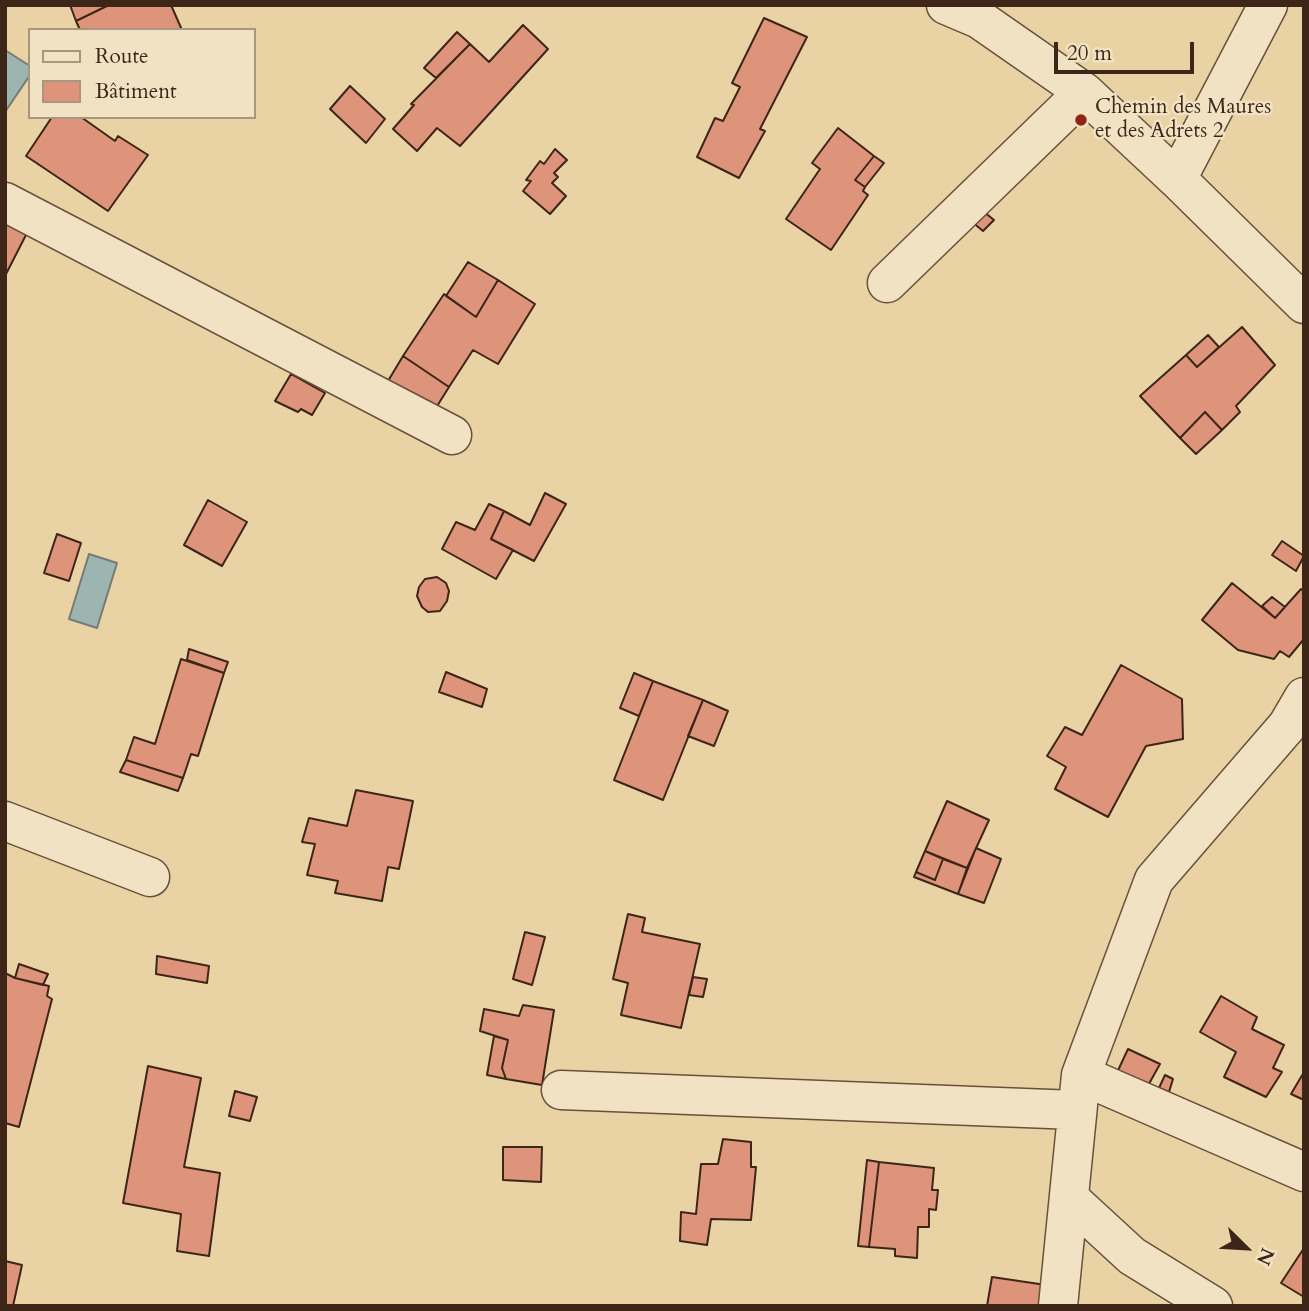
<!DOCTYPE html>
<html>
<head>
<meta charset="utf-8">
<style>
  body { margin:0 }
  #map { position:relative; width:1309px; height:1311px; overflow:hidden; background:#e9d2a3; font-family:Cardo,serif }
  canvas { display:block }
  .frame { position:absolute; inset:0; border:7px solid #3d2518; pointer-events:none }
  .legend { position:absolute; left:28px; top:28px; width:228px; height:91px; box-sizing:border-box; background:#f1e2c3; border:2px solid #a9967f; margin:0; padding:9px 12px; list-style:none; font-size:21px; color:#3d2518 }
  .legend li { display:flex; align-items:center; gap:14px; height:35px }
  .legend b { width:35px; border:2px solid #a9967f }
  .north { position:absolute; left:1211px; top:1213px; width:70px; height:70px; -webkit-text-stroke:5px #f1e2c3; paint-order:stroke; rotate:114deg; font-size:19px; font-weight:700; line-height:28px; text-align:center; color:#3d2518 }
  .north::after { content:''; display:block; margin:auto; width:24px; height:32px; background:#3d2518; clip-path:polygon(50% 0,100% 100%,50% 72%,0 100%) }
  .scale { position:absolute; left:1054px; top:42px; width:140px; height:32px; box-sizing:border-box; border:4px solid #3d2518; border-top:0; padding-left:9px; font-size:21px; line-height:24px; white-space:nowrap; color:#3d2518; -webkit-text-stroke:5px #f1e2c3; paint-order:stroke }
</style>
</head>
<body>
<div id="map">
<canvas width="1309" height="1311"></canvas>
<div class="frame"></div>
<ul class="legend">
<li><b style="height:9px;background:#f1e2c3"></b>Route</li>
<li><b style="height:19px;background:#dd947b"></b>Bâtiment</li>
</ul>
<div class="north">N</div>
<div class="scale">20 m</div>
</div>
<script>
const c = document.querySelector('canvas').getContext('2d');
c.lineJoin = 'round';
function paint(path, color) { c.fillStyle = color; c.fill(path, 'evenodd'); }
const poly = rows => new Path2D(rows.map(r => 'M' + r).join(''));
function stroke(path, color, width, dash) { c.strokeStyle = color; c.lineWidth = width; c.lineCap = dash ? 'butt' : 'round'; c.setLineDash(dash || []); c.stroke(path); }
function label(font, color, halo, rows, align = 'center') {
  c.font = font + ' Cardo,serif'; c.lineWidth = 5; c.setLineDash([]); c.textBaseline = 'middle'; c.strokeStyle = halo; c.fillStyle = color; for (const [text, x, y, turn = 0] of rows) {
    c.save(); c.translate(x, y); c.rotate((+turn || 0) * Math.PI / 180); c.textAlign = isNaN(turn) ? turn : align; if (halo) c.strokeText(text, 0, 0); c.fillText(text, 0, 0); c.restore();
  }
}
const water = poly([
  [5,50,30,66,30,75,5,112,5,50],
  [89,554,117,563,97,628,69,619,89,554]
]);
const building = poly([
  [70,5,109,5,76,21,70,5],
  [109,5,171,5,182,30,80,30,76,21,109,5],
  [764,18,807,37,760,129,765,131,739,178,697,157,715,118,723,121,740,87,732,83,764,18],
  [523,25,548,49,460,146,437,128,417,151,393,129,414,105,411,104,470,44,489,62,523,25],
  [457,32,470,44,436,78,424,68,457,32],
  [350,86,385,119,366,143,330,109,350,86],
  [52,117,81,117,115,141,118,136,148,155,108,211,26,156,52,117],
  [838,128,874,156,855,180,865,187,863,191,868,195,831,250,786,219,820,169,812,163,838,128],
  [555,149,567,160,554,173,558,177,552,183,566,196,550,214,523,191,531,181,526,180,540,161,544,164,555,149],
  [874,156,884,163,865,187,855,180,874,156],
  [983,211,994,220,983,231,971,221,983,211],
  [5,220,28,231,5,276,5,220],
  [468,262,498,280,476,317,446,296,468,262],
  [498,280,535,304,498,364,473,350,449,387,403,356,444,294,476,317,498,280],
  [1242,327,1275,365,1236,406,1240,412,1222,430,1205,412,1180,438,1140,396,1186,355,1197,367,1242,327],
  [1208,335,1219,347,1197,367,1186,355,1208,335],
  [403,356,449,387,434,411,385,386,403,356],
  [291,374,325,393,312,415,301,409,298,412,275,401,291,374],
  [1205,412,1222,430,1196,454,1180,438,1205,412],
  [545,493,566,504,534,561,491,539,504,511,530,525,545,493],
  [208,500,247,522,222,566,184,545,208,500],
  [489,504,504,511,491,539,513,550,496,579,442,549,456,522,475,530,489,504],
  [57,534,81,543,69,581,44,573,57,534],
  [1282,541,1304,556,1296,571,1272,555,1282,541],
  [437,577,446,583,449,591,447,601,440,611,428,612,422,607,417,596,419,587,425,579,437,577],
  [1232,583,1275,618,1301,589,1304,591,1304,639,1289,657,1280,651,1274,659,1238,650,1202,620,1232,583],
  [1272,597,1285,607,1275,618,1262,606,1272,597],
  [189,649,228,662,224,673,187,660,189,649],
  [181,659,224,673,198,756,191,754,183,778,126,760,134,737,155,744,181,659],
  [1121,665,1182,699,1183,739,1146,746,1108,817,1055,789,1066,767,1047,756,1065,727,1082,735,1121,665],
  [446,672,487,689,482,707,439,692,446,672],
  [634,673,653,681,639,716,620,708,634,673],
  [653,681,703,700,663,800,614,780,653,681],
  [703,700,728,711,714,746,688,736,703,700],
  [126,760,183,778,178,791,120,772,126,760],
  [356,790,413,801,399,869,388,867,382,901,335,893,338,881,307,875,315,844,302,842,309,818,347,826,356,790],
  [947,801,989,820,967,868,925,851,947,801],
  [976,848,1001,859,984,903,958,894,976,848],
  [925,851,943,859,935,880,916,872,925,851],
  [943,859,967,868,958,894,914,877,916,872,935,880,943,859],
  [628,914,645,918,642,932,700,944,681,1028,621,1015,628,983,613,979,628,914],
  [525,932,545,937,532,985,513,979,525,932],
  [157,956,209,966,207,983,156,974,157,956],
  [19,964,48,974,43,985,15,978,19,964],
  [5,973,15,978,49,986,47,996,52,999,19,1127,5,1123,5,973],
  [693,977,707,979,703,997,689,995,693,977],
  [1221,996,1257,1017,1252,1029,1284,1045,1273,1068,1282,1072,1266,1097,1224,1077,1236,1052,1200,1032,1221,996],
  [523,1005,554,1010,542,1085,506,1079,502,1068,508,1040,480,1031,484,1009,519,1016,523,1005],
  [494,1036,508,1040,502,1068,506,1079,487,1075,494,1036],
  [1128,1049,1160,1064,1145,1091,1114,1079,1128,1049],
  [148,1066,201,1078,184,1167,220,1173,209,1256,177,1251,181,1214,123,1203,148,1066],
  [1304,1072,1304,1100,1291,1094,1304,1072],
  [1165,1075,1173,1079,1169,1092,1159,1088,1165,1075],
  [235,1091,257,1097,250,1121,229,1116,235,1091],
  [723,1139,751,1142,751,1167,756,1167,751,1220,711,1219,707,1245,680,1241,681,1212,696,1214,701,1164,718,1164,723,1139],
  [503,1147,542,1147,541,1182,503,1180,503,1147],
  [867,1160,879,1162,869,1247,858,1246,867,1160],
  [879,1162,934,1168,932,1190,938,1190,936,1210,929,1209,929,1227,918,1227,917,1258,895,1256,895,1249,869,1247,879,1162],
  [1304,1248,1304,1297,1281,1283,1304,1248],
  [5,1261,22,1265,13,1306,5,1306,5,1261],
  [992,1277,1046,1285,1043,1306,987,1306,992,1277]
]);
const minor = poly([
  [946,5,979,19,1084,92,1177,179,1304,304],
  [1177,179,1268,5],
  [5,202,452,435],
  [887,283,1084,92],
  [5,821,150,877],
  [1081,1075,1304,1172],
  [561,1090,1076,1110],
  [1069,1198,1132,1256,1213,1306],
  [1058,1306,1081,1075,1154,880,1287,726,1304,697]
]);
const markers = [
  [1081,120,7,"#8f2418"]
];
const poiNames = [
  ["Chemin des Maures",1095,108],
  ["et des Adrets 2",1095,132]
];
paint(water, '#9cb5b1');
stroke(water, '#767b74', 2);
paint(building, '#dd947b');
stroke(building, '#3d2518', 2);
stroke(minor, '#68503b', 41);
stroke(minor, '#f1e2c3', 38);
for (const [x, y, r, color] of markers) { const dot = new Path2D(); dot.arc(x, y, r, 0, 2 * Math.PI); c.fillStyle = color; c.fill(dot); stroke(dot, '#f1e2c3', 2.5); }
label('21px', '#3d2518', '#f1e2c3', poiNames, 'left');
</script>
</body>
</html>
